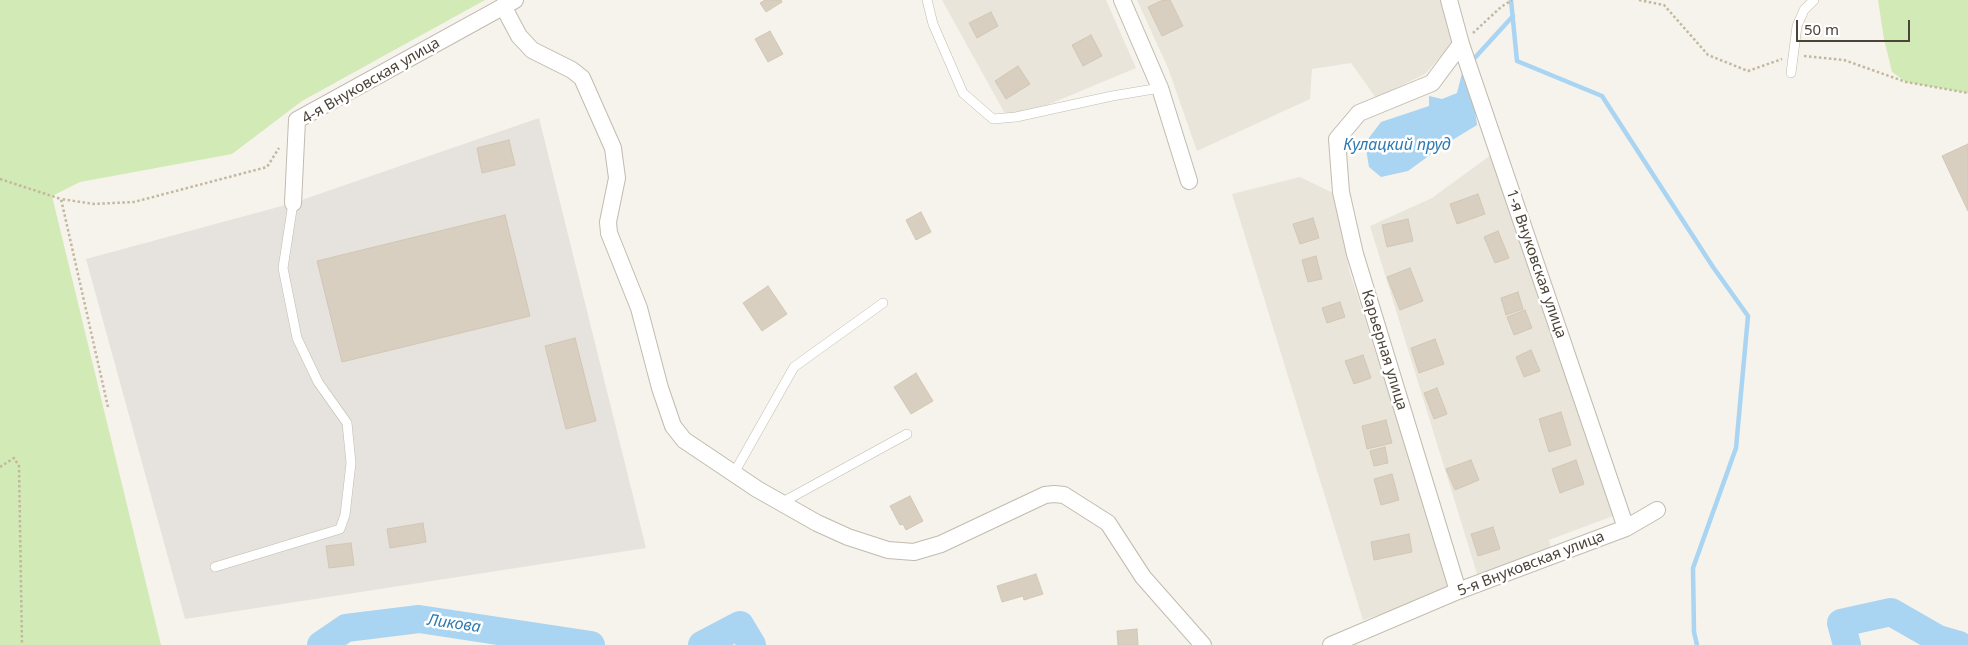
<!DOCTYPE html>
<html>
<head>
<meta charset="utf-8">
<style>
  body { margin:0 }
  #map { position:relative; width:1968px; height:645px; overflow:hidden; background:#f6f3ec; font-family:"Noto Sans",sans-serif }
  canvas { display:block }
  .scale { position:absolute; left:1796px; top:20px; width:114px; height:22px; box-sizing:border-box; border:2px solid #4b4439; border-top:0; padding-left:6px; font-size:15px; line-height:18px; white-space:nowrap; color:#4b4439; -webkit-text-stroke:4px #fff; paint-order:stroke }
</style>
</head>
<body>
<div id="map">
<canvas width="1968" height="645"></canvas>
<div class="scale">50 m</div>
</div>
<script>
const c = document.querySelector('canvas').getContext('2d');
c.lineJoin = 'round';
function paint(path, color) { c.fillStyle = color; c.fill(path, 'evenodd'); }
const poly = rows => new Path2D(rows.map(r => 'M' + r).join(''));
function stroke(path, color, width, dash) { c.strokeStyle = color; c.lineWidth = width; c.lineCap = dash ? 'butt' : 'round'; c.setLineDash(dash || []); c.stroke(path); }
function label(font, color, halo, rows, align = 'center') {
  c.font = font + ' "Noto Sans",sans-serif'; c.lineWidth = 5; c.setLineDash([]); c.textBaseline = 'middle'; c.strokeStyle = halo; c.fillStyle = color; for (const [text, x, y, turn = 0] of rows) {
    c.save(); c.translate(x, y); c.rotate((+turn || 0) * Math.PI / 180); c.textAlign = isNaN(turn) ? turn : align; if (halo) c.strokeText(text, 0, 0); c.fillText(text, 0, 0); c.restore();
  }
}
const residential = poly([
  [942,0,1106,0,1136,68,1009,121],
  [1137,0,1440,0,1455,40,1425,74,1376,98,1351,63,1312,69,1310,99,1197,151,1168,68],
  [1495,152,1621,513,1549,540,1552,554,1478,577,1370,226,1432,198],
  [1300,177,1335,194,1349,270,1452,591,1363,620,1232,194]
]);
const industrial = poly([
  [539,118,646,548,185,619,86,259,293,203]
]);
const green = poly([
  [0,0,485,0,302,101,232,154,80,182,52,196,161,645,0,645],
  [1878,0,1968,0,1968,93,1906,82,1892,72,1884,39]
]);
const water = poly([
  [1462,73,1472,88,1477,125,1441,147,1408,171,1381,177,1369,167,1365,143,1381,122,1429,106,1429,96,1442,99,1457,93]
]);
const stream = poly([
  [1511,0,1517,61,1602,96,1713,267,1748,316,1736,448,1693,568,1694,632,1697,645],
  [1471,62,1513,16]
]);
const river = poly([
  [321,645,346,628,419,619,591,645],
  [702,645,740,625,752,645],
  [1847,645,1841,623,1891,612,1938,639,1959,645]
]);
const building = poly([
  [765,0,781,0,782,2,766,12,760,3,765,0],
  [1163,0,1170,0,1183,26,1162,36,1148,7,1163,0],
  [991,12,998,26,977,38,969,23,991,12],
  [770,31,783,54,768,62,755,39,770,31],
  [1091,35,1102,56,1083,66,1072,45,1091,35],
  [1018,66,1030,84,1006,99,995,81,1018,66],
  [509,140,515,165,482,173,477,148,509,140],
  [1968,144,1968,211,1942,156,1968,144],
  [1478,194,1485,214,1457,224,1450,204,1478,194],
  [921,212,931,232,916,240,906,220,921,212],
  [505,215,530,316,342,362,317,261,505,215],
  [1313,218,1319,238,1300,244,1293,224,1313,218],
  [1408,219,1413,241,1387,247,1382,225,1408,219],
  [1498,231,1509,258,1495,263,1484,237,1498,231],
  [1316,256,1322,279,1308,282,1302,260,1316,256],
  [1410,268,1423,301,1400,310,1387,277,1410,268],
  [768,286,787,314,762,331,743,303,768,286],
  [1518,292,1523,309,1506,315,1501,298,1518,292],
  [1340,302,1345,317,1327,323,1322,308,1340,302],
  [1525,310,1532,328,1514,335,1507,317,1525,310],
  [575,338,596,421,566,429,545,346,575,338],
  [1435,339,1444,364,1419,373,1411,348,1435,339],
  [1531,350,1540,371,1524,377,1516,357,1531,350],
  [1363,355,1371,378,1354,384,1345,361,1363,355],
  [916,373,933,401,911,414,894,387,916,373],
  [1437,388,1447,414,1434,419,1424,393,1437,388],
  [1561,412,1571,445,1549,452,1539,419,1561,412],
  [1386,420,1392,443,1367,449,1362,426,1386,420],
  [1385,447,1388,463,1374,466,1370,451,1385,447],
  [1471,460,1479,480,1455,490,1446,469,1471,460],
  [1576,460,1584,484,1560,493,1552,469,1576,460],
  [1392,474,1399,500,1381,505,1374,479,1392,474],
  [910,496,923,521,906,530,903,524,900,525,890,506,910,496],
  [423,523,426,542,390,548,387,529,423,523],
  [1493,527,1500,549,1478,556,1471,534,1493,527],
  [1409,534,1412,552,1374,560,1371,542,1409,534],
  [351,543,354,565,329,568,326,546,351,543],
  [1036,574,1043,594,1024,600,1023,596,1002,602,997,586,1036,574],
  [1137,629,1138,645,1118,645,1117,631,1137,629]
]);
const path = poly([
  [1639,0,1664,5,1708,55,1748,71,1782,59],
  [1473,33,1501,7,1512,0],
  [1804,56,1844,60,1906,82,1968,93],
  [0,179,61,199],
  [108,407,61,199,94,204,134,202,267,167,279,148],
  [0,467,14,458,19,466,22,645]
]);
const service = poly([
  [927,0,933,24,963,93,993,119,1016,117,1112,96,1160,88],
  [1791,73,1797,26,1804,10,1814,0],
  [734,473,794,367,883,303],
  [781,503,907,434],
  [215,567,340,529,345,515,351,463,347,423,318,382,297,338,283,268,293,203]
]);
const minor = poly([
  [1122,0,1160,88,1189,181],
  [1449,0,1461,44,1626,528],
  [503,6,519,36,532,50,572,70,582,78,613,148,617,178,608,222,609,233,639,308,660,388,673,426,684,440,757,489,817,523,848,537,888,550,914,552,941,544,1045,495,1054,494,1064,495,1108,523,1143,577,1203,645],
  [293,203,297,120,515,0],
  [1458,591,1355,254,1341,192,1337,139,1359,113,1432,83,1461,44],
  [1331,645,1458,591,1626,528,1657,510]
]);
const streetNames = [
  ["4-я Внуковская улица",371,81,-30],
  ["1-я Внуковская улица",1536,264,71],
  ["Карьерная улица",1384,350,73],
  ["5-я Внуковская улица",1531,564,-21]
];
const waterNames = [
  ["Кулацкий пруд",1397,145],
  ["Ликова",454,624,8]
];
paint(residential, '#eae5da');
paint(industrial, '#e6e2dd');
paint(green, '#d2eab5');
paint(water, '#a9d4f2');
stroke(stream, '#a9d4f2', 4.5);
stroke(river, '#a9d4f2', 28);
paint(building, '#d8cfc1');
stroke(building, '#d3c7b4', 1);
stroke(service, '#c2bbae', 10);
stroke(minor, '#c2bbae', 18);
stroke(path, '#c4b79f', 2.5, [2.5, 2.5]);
stroke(service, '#fff', 9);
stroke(minor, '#fff', 16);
label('15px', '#4b4439', '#fff', streetNames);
label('italic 16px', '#2e7ab2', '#fff', waterNames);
</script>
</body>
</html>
